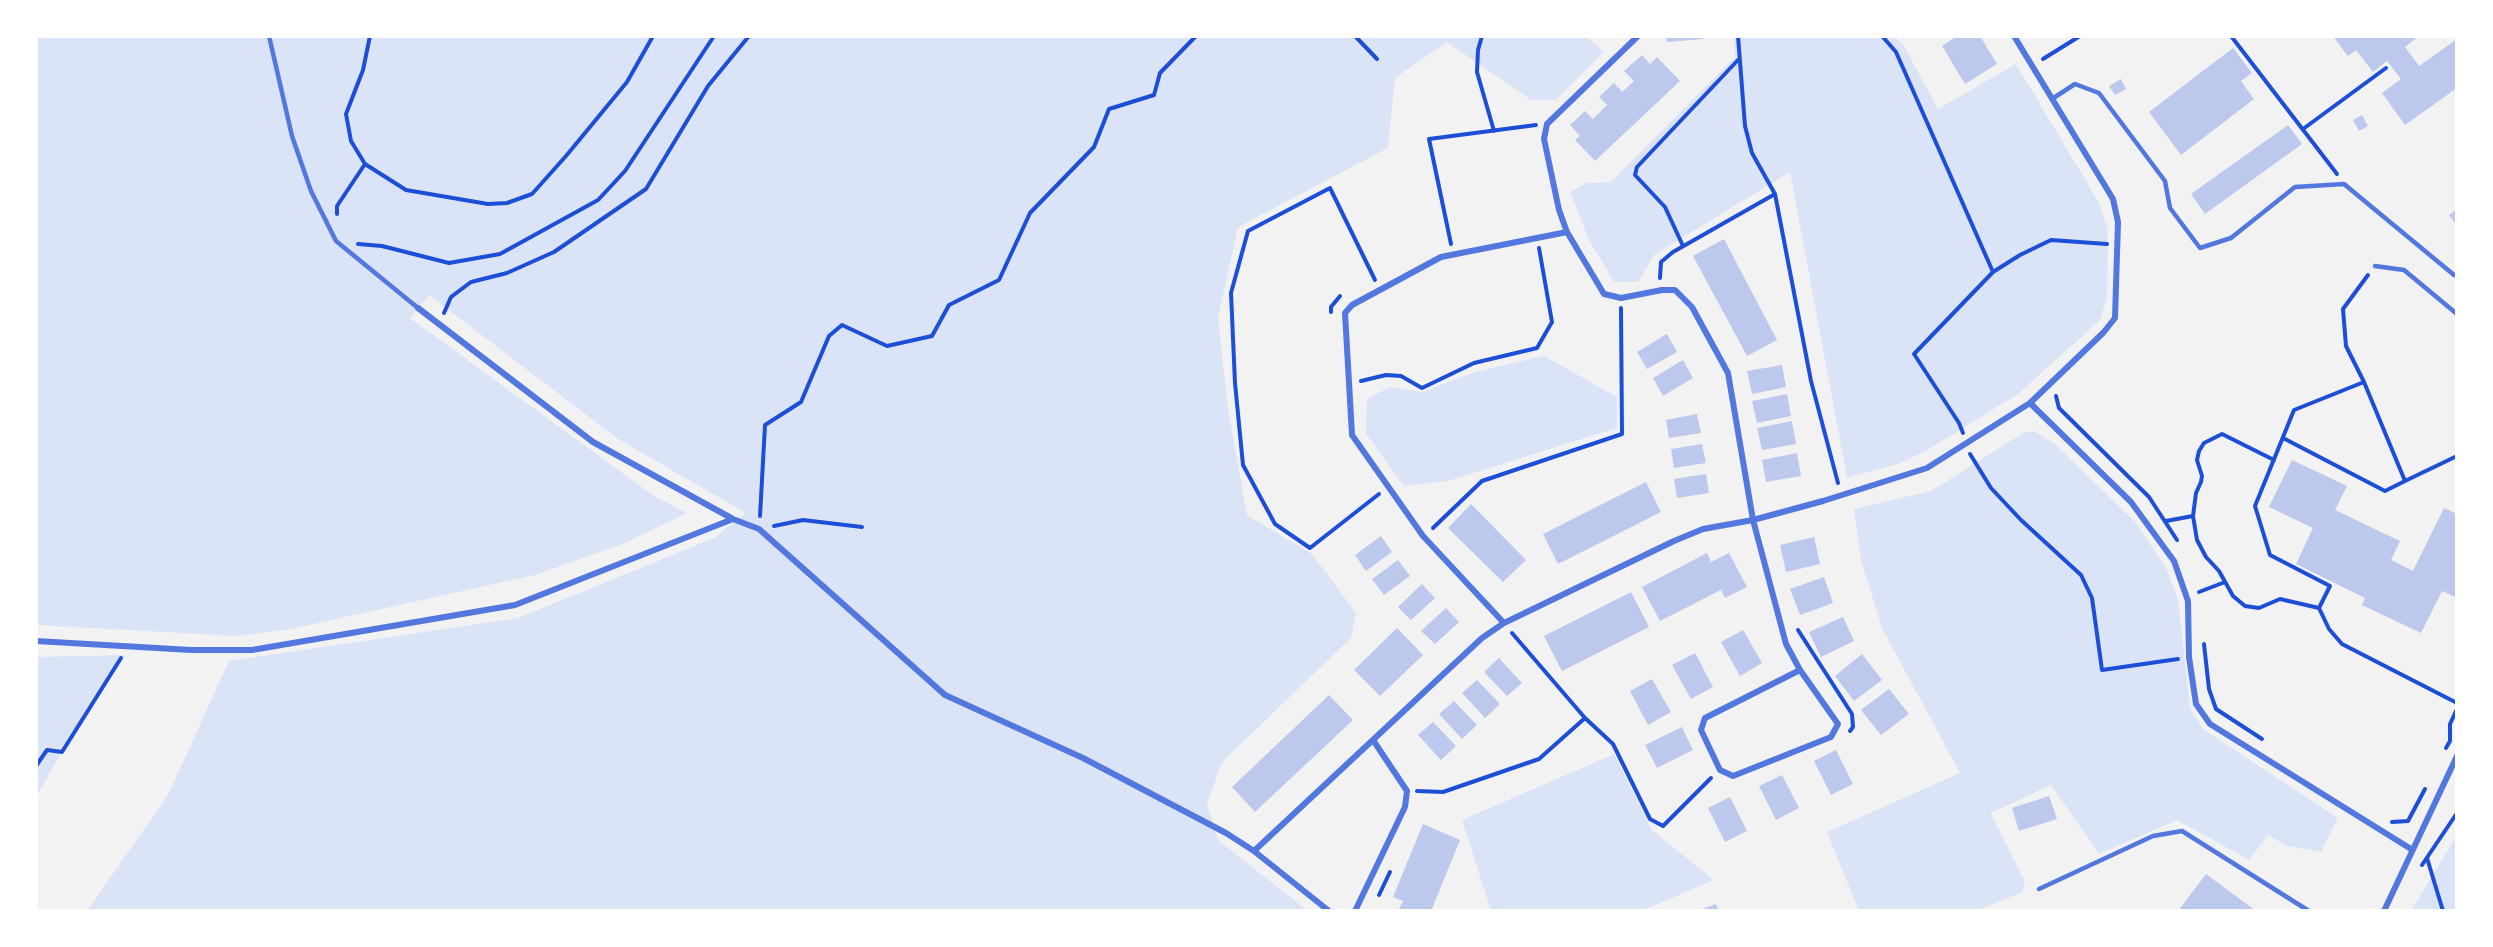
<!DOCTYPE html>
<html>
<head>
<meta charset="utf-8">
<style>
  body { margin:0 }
  #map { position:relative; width:2493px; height:947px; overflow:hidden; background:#f2f2f2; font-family:"Archivo Narrow",sans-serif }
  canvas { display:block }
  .frame { position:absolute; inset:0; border:38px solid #fff; pointer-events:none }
</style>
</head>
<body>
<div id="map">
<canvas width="2493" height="947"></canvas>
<div class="frame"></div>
</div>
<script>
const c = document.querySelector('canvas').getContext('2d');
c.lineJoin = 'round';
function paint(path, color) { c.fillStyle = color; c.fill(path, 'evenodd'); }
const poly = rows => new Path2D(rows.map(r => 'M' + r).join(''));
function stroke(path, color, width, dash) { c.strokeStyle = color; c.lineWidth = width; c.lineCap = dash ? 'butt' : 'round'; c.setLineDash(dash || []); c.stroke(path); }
const green = poly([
  [36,36,1586,36,1604,52,1556,100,1531,100,1447,42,1395,78,1388,148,1238,227,1218,318,1228,409,1247,515,1312,554,1356,613,1351,638,1222,762,1207,804,1218,840,1308,911,87,911,168,795,229,661,518,618,714,538,746,513,618,439,429,295,410,318,654,496,687,513,625,543,535,575,286,630,237,636,36,625],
  [1734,36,1894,36,1904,46,1938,109,2016,64,2098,201,2108,229,2107,298,2100,320,2018,394,1926,451,1898,464,1847,478,1790,172,1654,255,1638,282,1614,282,1589,240,1570,192,1587,183,1611,182,1735,57],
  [1544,356,1617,397,1617,428,1448,481,1404,486,1366,434,1367,399,1390,387,1422,392,1475,372],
  [2034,431,2055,444,2136,523,2166,568,2178,599,2190,708,2203,729,2338,818,2321,852,2287,846,2268,835,2249,860,2177,820,2099,854,2051,785,1991,813,2025,881,2022,892,1976,911,1859,911,1827,832,1960,773,1882,628,1861,560,1854,509,1931,491,2023,433],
  [124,655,62,752,36,797,36,657],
  [1614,754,1652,830,1714,880,1641,911,1491,911,1462,820],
  [2457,834,2457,911,2411,911,2445,855]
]);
const building = poly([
  [1666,36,1703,36,1703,39,1667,42],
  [1957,36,1980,36,1997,64,1965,84,1942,46],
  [2333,36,2419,36,2405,47,2419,66,2457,39,2457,88,2405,125,2382,93,2401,79,2387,61,2373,72,2356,50,2348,56],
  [2233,48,2252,73,2241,81,2254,99,2181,155,2149,112],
  [1642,55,1650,64,1657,57,1680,81,1595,161,1575,140,1580,136,1570,125,1585,111,1593,119,1607,105,1599,97,1614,83,1622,92,1634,81,1624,71],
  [2121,79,2126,89,2115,95,2109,86],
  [2362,115,2368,126,2359,131,2353,120],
  [2288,125,2302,144,2205,214,2191,194],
  [2457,209,2457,226,2449,215],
  [1724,239,1777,340,1747,356,1693,256],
  [1667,334,1677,352,1647,369,1637,352],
  [1683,360,1693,378,1663,396,1653,378],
  [1782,365,1786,387,1752,394,1747,371],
  [1787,394,1791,416,1757,423,1752,401],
  [1697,414,1701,433,1669,438,1666,420],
  [1792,421,1796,444,1762,450,1757,428],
  [1702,444,1706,463,1674,468,1671,449],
  [1797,453,1801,476,1766,482,1762,460],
  [2292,460,2347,486,2335,510,2400,541,2391,560,2413,571,2444,508,2457,514,2457,598,2442,591,2421,633,2362,605,2365,598,2296,564,2313,528,2269,507],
  [1706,474,1709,493,1677,498,1674,479],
  [1646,482,1661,512,1558,564,1543,534],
  [1471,504,1526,560,1503,582,1448,528],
  [1381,536,1392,552,1366,571,1355,555],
  [1814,537,1820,564,1786,572,1780,545],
  [1707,553,1711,562,1729,553,1747,587,1725,598,1721,590,1660,621,1642,587],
  [1398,560,1410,576,1384,595,1372,579],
  [1824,577,1833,603,1800,615,1790,589],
  [1422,584,1435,598,1411,620,1398,607],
  [1631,592,1649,627,1562,671,1544,636],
  [1446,608,1459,622,1435,644,1421,631],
  [1843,617,1854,641,1821,657,1809,632],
  [1397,628,1423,655,1380,696,1354,670],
  [1743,630,1762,663,1740,676,1721,642],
  [1695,653,1713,687,1691,699,1672,665],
  [1862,654,1882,680,1854,701,1835,676],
  [1499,658,1522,683,1507,696,1484,672],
  [1652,679,1671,712,1648,725,1630,691],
  [1477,680,1500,704,1485,718,1462,693],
  [1889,689,1909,714,1881,735,1861,710],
  [1329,695,1353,720,1255,812,1232,787],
  [1454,701,1477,725,1462,739,1439,714],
  [1433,722,1456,746,1441,760,1418,735],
  [1682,727,1693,750,1657,768,1645,745],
  [1836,750,1853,784,1831,795,1814,761],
  [1782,775,1799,808,1776,820,1759,786],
  [2049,796,2057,819,2019,831,2012,808],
  [1730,797,1747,831,1725,842,1708,808],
  [1423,824,1460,840,1431,911,1398,911,1403,901,1393,897],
  [2206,874,2256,911,2178,911],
  [1716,904,1719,911,1697,911]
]);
const path = poly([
  [370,36,363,70,346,114,351,141,365,164,406,190,488,204,507,203,532,194,566,156,627,82,653,36],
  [1355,36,1377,59],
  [1482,36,1478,50,1477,72,1494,131],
  [1738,36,1745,126,1752,153,1775,194],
  [1882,36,1896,52,1993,272],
  [2231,36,2337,174],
  [2043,59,2080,36],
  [2303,129,2386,68],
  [337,214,337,206,365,164],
  [358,244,382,246,449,263,500,254,598,200,625,171,714,36],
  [1451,244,1429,139,1536,125],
  [1683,246,1665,207,1635,175,1637,167,1738,60],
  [1660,278,1661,262,1673,252,1775,194,1811,381,1838,483],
  [1375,280,1330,188,1248,231,1231,293,1235,383,1243,465,1275,524,1310,548,1379,494],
  [1331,312,1331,307,1340,296],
  [444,313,451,297,471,282,507,273,554,252,646,189,708,86,749,36],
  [1361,381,1386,375,1401,376,1422,388,1474,363,1537,348,1552,322,1539,248],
  [2056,396,2059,408,2149,497,2177,540],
  [1963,433,1959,423,1914,354,1993,272,2020,255,2051,240,2107,244],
  [2283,438,2385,491,2405,481,2364,382],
  [1970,454,1991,488,2021,520,2081,575,2092,598,2102,670,2178,659],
  [2274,460,2222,434,2204,443,2199,451,2197,460,2202,476,2201,482,2196,493,2193,516,2197,540,2206,557,2219,571,2233,596,2245,606,2259,608,2280,599,2319,608,2329,629,2342,644,2457,703],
  [2405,481,2457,456],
  [760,516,765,425,801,402,829,336,842,325,887,346,932,336,949,305,999,280,1030,213,1094,147,1109,109,1154,95,1160,73,1196,36],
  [2166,521,2193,516],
  [774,526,803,520,862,527],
  [1433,528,1482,481,1622,434,1621,308],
  [2199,592,2225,582],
  [2319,608,2330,586,2270,555,2255,506,2294,410,2364,382,2346,346,2343,309,2368,275],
  [1798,630,1852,714,1853,727,1850,731],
  [1512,633,1585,718,1613,744,1650,819,1663,826,1711,778],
  [2204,644,2209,689,2216,709,2262,739],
  [2446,748,2450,741,2450,724,2457,709],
  [36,766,47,750,62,752,121,658],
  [1417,791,1443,792,1539,759,1585,718],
  [2392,822,2408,821,2425,789],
  [2427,858,2443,911],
  [2422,865,2457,813],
  [1379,895,1390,872]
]);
const service = poly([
  [269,36,292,136,311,191,336,241,418,308],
  [2052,99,2075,84,2099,93,2165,181,2170,208,2200,248,2231,238,2295,187,2344,184,2454,275],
  [2375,266,2404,270,2457,314],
  [2039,889,2153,836,2182,831,2309,911]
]);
const minor = poly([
  [2014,36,2113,199,2118,222,2115,318,2103,333,2030,403],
  [1567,232,1559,210,1544,139,1547,124,1638,36],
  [418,308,593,442,733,519,759,529,945,695,1083,758,1226,833,1254,851,1329,911],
  [1504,623,1423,536,1352,435,1345,313,1352,305,1441,257,1567,232,1604,294,1621,298,1662,290,1675,290,1692,307,1728,373,1753,520,1786,644,1800,670,1705,718,1701,730,1720,770,1733,776,1831,737,1838,724,1800,670],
  [36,641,191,650,252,650,515,605,733,519],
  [1254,851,1482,638,1504,623,1674,541,1703,529,1753,520,1823,501,1927,468,2030,403,2131,502,2174,561,2188,601,2189,657,2196,704,2210,724,2411,849],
  [1355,911,1405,807,1407,791,1373,740],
  [2384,911,2457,756]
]);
paint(green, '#dbe4f7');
paint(building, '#bdc9ec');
stroke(path, '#1d4ed8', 4);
stroke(service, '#5277de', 4.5);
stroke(minor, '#5277de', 6);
</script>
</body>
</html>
